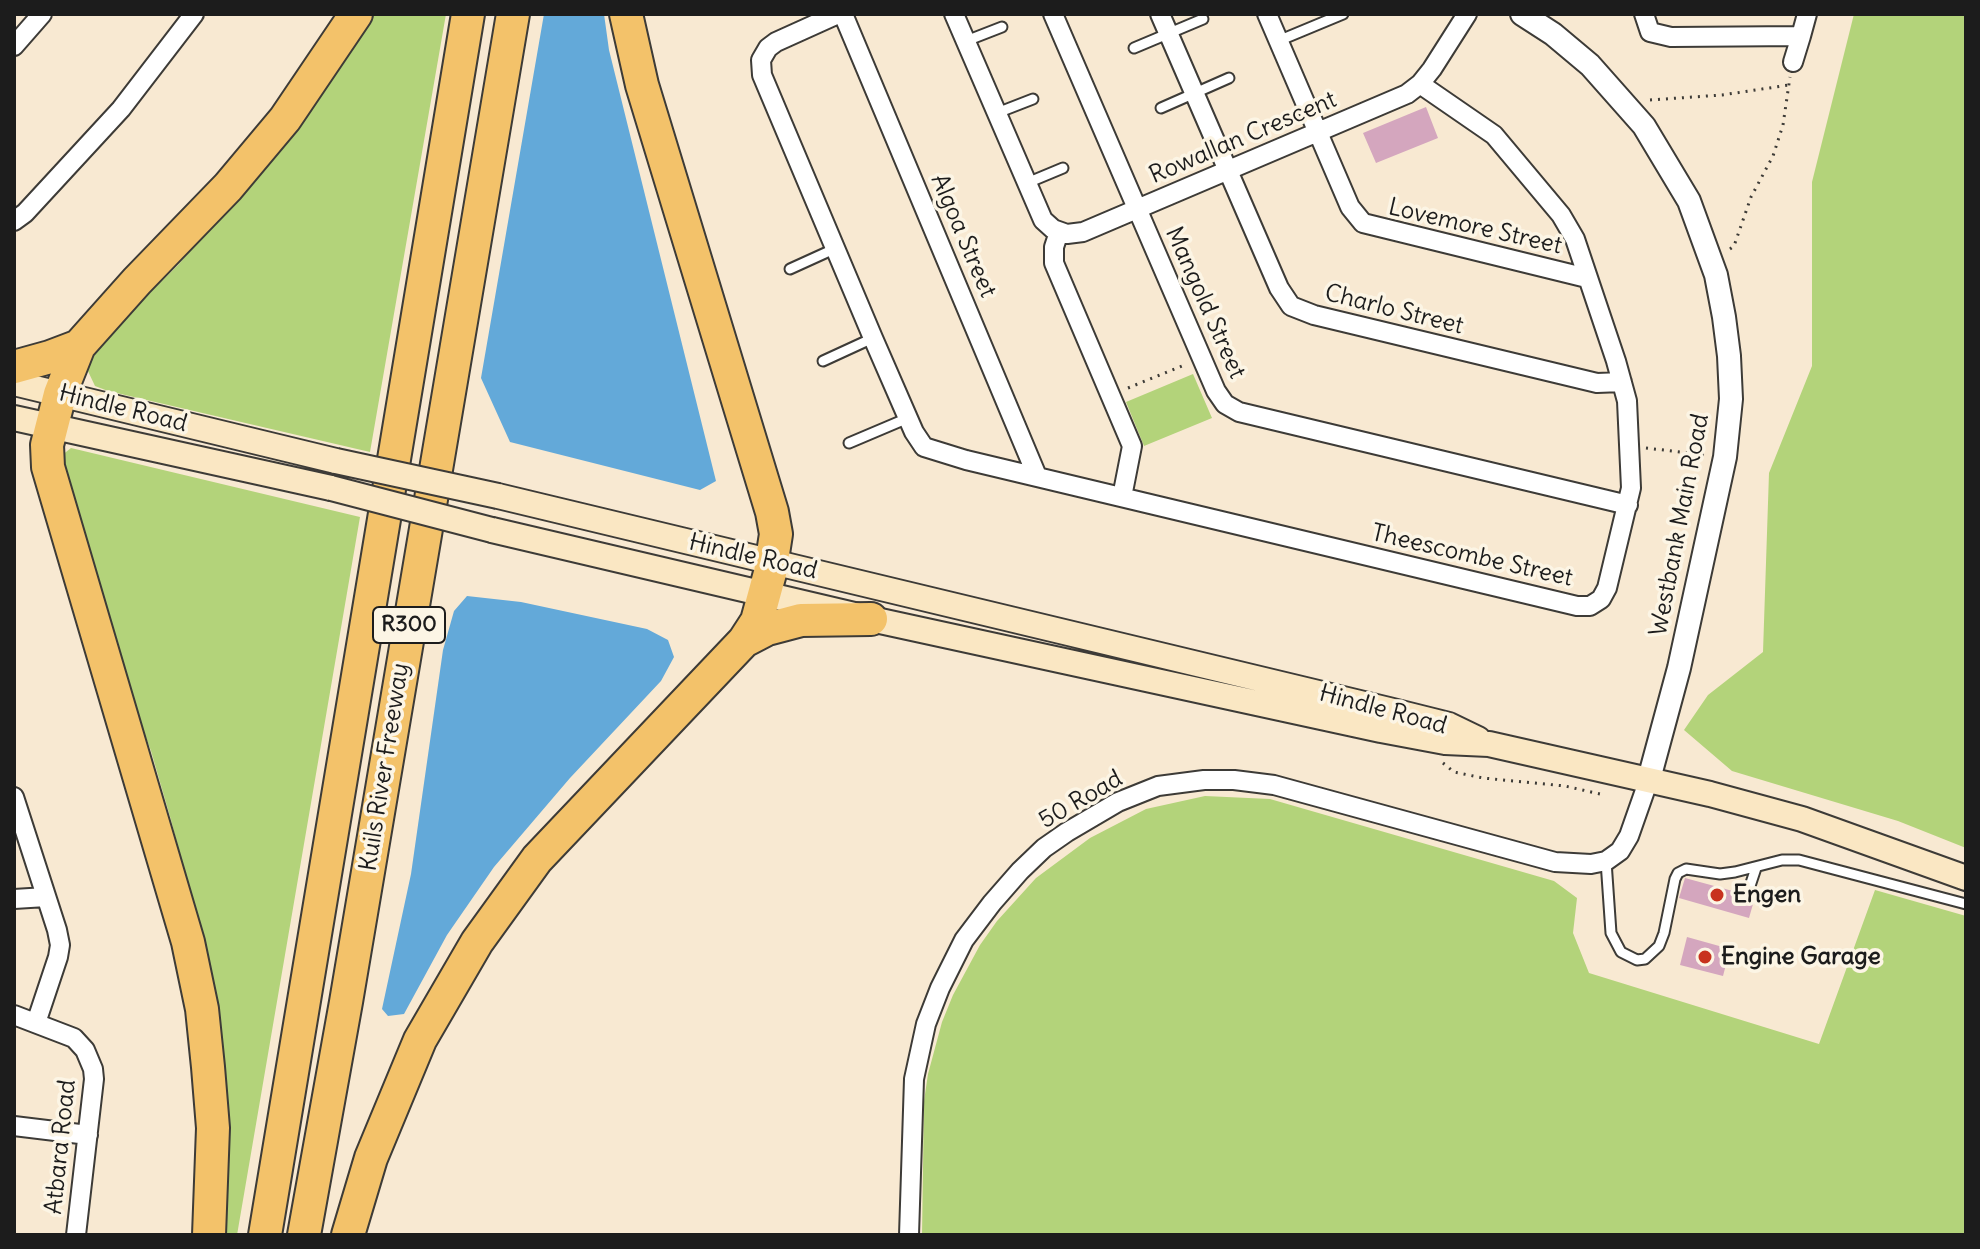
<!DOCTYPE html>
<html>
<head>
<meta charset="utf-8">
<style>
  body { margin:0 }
  #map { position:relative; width:1980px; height:1249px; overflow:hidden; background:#f8e9d2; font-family:Delius,sans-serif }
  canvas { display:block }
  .frame { position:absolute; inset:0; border:16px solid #1c1c1c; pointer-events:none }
</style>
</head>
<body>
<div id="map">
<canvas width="1980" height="1249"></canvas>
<div class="frame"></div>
</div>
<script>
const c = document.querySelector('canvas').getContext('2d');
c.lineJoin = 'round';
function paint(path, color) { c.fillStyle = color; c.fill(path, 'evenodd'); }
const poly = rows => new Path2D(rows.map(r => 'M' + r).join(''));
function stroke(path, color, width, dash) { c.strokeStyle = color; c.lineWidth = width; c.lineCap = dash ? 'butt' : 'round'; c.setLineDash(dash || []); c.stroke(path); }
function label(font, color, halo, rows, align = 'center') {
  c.font = font + ' Delius,sans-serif'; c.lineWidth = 7; c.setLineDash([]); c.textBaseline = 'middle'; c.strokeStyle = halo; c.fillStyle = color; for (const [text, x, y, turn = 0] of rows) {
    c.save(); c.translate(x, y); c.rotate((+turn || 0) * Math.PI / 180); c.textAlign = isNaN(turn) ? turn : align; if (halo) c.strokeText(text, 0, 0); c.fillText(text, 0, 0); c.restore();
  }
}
const green = poly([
  [370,14,446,14,370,452,108,391,95,386,86,367,95,346,178,265,254,178],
  [1854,14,1966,14,1966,848,1898,821,1732,771,1684,730,1708,695,1763,652,1769,473,1812,366,1812,182],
  [1193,374,1212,418,1144,446,1126,402],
  [71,448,360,517,237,1235,223,1235,207,961,171,820,151,751,133,703,61,456],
  [1205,796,1270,799,1554,881,1577,898,1573,933,1589,973,1819,1044,1875,890,1966,916,1966,1235,922,1235,924,1101,928,1074,942,1022,953,995,980,945,997,921,1036,878,1090,838,1146,809]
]);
const water = poly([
  [544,14,604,14,609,50,716,481,700,490,510,442,481,378],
  [467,596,521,602,647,629,668,640,674,657,661,681,570,778,494,867,447,935,404,1014,388,1016,382,1009,411,874,443,650,454,611]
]);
const building = poly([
  [1426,107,1438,138,1376,163,1363,133],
  [1685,878,1740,893,1741,899,1745,902,1755,897,1749,918,1679,898],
  [1687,937,1730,949,1723,976,1680,965]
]);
const path = poly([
  [1650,100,1722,95,1789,85],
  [1730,249,1734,246,1751,197,1773,156,1783,125,1790,77],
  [1128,388,1187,364],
  [1646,448,1706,455],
  [1443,763,1454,772,1483,778,1565,786,1600,794]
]);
const service = poly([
  [966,41,1002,27],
  [1278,41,1343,14],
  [1134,48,1203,19],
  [1161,108,1229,78],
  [997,113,1033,99],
  [1027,183,1063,168],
  [790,269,834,249],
  [823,361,873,338],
  [849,443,908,418],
  [1606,861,1611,933,1621,952,1637,960,1645,959,1659,946,1664,933,1675,879,1678,873,1686,869,1720,874,1735,872,1782,860,1799,860,1966,904],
  [1747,895,1756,868]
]);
const minor = poly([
  [838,14,776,42,768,48,761,60,762,75,873,338,914,432,924,447,966,460,1577,606,1590,606,1601,599,1607,588,1631,488,1627,401,1616,361,1575,239,1561,215,1494,135,1420,84],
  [843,14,1037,476],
  [954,14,1043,220,1053,229,1067,234,1083,232,1407,94,1420,84,1432,69,1467,14],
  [1053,14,1216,391,1225,404,1239,412,1628,505],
  [1160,14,1279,288,1291,306,1314,315,1597,383,1622,382],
  [1267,14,1350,207,1363,223,1587,278],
  [1644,14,1650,32,1671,37,1801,36,1807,14],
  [14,46,42,14],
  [1793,62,1801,36],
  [14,221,25,213,121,109,194,14],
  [1059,232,1054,247,1054,263,1132,446,1122,497],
  [14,797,57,930,60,945,58,957,36,1023],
  [14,899,46,897],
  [14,1015,74,1038,85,1050,93,1069,94,1079,76,1235],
  [14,1126,88,1135],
  [909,1235,914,1079,926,1024,940,988,964,940,992,903,1020,871,1044,848,1067,832,1118,802,1158,786,1204,780,1234,780,1274,785,1555,862,1591,864,1606,861,1620,851,1629,836,1649,779]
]);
const tertiary = poly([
  [1522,14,1553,34,1590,65,1644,126,1689,201,1716,275,1724,317,1729,356,1731,399,1725,457,1679,668,1649,779]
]);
const secondary = poly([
  [14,383,336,461],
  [14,418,331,488],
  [498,496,1389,710,1449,725,1478,739],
  [492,530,871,619,1381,730,1445,742,1489,744,1710,794,1802,819,1966,878]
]);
const motorway = poly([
  [14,367,50,357,79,346],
  [744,641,767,629,801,620,871,619],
  [209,1235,213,1128,208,1067,202,1009,188,942,48,467,47,445,60,394,79,346,137,281,228,187,285,119,356,14],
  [265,1235,468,14],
  [304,1235,346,1002,513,14],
  [348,1235,371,1158,420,1040,477,942,537,859,744,641,757,621,770,573,776,534,772,512,642,85,626,14]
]);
const secondaryBridge = poly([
  [336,461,498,496],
  [331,488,492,530]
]);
const markers = [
  [1717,895,8,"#c8321e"],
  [1705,957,8,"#c8321e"]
];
const shields = [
  [409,625,72]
];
const shieldNames = [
  ["R300",409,625]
];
const streetNames = [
  ["Rowallan Crescent",1243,138,-23],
  ["Lovemore Street",1475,227,13],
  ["Algoa Street",963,236,67],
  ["Mangold Street",1205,303,66],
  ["Charlo Street",1394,310,14],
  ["Hindle Road",123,409,14],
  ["Westbank Main Road",1680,525,-79],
  ["Theescombe Street",1472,556,13],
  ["Hindle Road",753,557,13],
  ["Hindle Road",1383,710,15],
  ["Kuils River Freeway",385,767,-81],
  ["50 Road",1081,800,-30],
  ["Atbara Road",61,1147,-84]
];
const poiNames = [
  ["Engen",1733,895],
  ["Engine Garage",1721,957]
];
paint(green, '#b3d37a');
paint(water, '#63a9d9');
paint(building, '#d4a6be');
stroke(service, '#3d3b37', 13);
stroke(minor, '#3d3b37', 22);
stroke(tertiary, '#3d3b37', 26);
stroke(secondary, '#3d3b37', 28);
stroke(motorway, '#3d3b37', 36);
stroke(path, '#3d3b37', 3, [2, 6]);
stroke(service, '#fff', 9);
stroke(minor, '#fff', 18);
stroke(tertiary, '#fff', 22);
stroke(secondary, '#fae7c3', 24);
stroke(motorway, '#f3c26a', 32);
stroke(secondaryBridge, '#3d3b37', 28, []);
stroke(secondaryBridge, '#fae7c3', 24);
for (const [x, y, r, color] of markers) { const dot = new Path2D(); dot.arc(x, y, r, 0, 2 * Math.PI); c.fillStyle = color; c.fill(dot); stroke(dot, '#fcf5e5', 3); }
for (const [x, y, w] of shields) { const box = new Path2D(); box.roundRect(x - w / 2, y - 18, w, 36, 6); c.fillStyle = '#fcf5e5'; c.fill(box); stroke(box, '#1c1c1c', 2); }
label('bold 22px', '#1c1c1c', null, shieldNames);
label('24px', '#1c1c1c', '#fcf5e5', streetNames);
label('bold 24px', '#1c1c1c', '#fcf5e5', poiNames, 'left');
</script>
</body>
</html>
